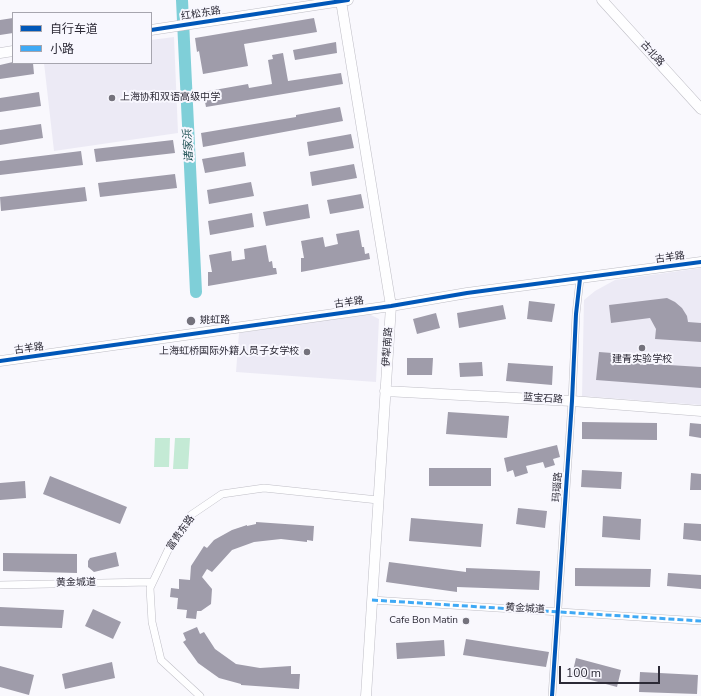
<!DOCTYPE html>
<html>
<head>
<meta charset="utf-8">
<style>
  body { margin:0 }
  #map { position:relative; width:701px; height:696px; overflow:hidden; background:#f9f8fd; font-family:"Nunito Sans","Noto Sans SC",sans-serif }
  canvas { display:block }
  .legend { position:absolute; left:12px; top:12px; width:140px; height:52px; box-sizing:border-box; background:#f8f7fe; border:1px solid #a6a5ae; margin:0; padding:5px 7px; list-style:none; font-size:12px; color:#2c2a36 }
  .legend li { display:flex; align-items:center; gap:8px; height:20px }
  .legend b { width:20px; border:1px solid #a6a5ae }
  .scale { position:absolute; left:559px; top:666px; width:101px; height:18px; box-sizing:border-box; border:2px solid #2c2a36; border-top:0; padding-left:5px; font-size:12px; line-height:14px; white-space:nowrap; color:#2c2a36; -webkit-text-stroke:3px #f8f7fe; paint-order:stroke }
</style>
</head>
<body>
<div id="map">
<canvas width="701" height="696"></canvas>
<ul class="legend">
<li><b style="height:5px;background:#0057b8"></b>自行车道</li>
<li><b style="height:5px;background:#3fa9f5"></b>小路</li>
</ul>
<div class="scale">100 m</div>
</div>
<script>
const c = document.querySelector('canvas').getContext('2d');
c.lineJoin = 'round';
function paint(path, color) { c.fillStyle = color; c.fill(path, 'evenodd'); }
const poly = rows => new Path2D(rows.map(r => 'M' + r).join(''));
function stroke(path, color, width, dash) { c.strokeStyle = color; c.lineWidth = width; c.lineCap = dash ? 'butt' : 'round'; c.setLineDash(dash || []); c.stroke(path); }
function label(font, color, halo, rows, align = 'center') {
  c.font = font + ' "Nunito Sans","Noto Sans SC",sans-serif'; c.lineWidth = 4; c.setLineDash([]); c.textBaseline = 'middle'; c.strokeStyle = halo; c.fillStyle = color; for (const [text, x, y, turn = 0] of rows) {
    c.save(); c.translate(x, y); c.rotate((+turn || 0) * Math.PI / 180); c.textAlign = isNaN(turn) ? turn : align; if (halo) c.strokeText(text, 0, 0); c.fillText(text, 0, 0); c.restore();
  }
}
const built = poly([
  [174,37,178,133,54,151,44,63,151,63,151,40],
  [701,268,701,405,582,396,584,300,595,291,615,280],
  [369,314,379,319,376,382,236,372,239,333]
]);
const green = poly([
  [155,438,170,438,169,467,154,467],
  [175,438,190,438,188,469,173,469]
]);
const river = poly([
  [182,0,196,292]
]);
const building = poly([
  [13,18,13,33,0,35,0,20],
  [314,18,317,32,244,44,248,66,203,74,199,51,197,52,195,38],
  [336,42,337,53,295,60,293,50],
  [283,53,288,81,341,73,343,84,206,107,203,92,248,84,249,88,272,84,268,60,273,59,272,55],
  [13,62,33,63,34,74,0,79,0,65],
  [39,92,41,106,0,112,0,98],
  [340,107,343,121,203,147,201,133,296,117,296,115],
  [41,124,43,138,0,145,0,130],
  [351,134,354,148,309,156,307,142],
  [173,140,175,153,96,162,94,149],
  [81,151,83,165,0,175,0,161],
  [244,152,246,166,205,173,202,159],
  [354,164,357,178,312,186,310,172],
  [175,174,177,188,100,197,98,183],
  [251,182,254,196,209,204,207,190],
  [85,187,87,201,1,211,0,197],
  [361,194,364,208,330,214,327,200],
  [308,204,310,218,266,226,263,212],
  [252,213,254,227,210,235,208,221],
  [359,230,362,247,364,247,365,254,369,253,370,259,301,272,301,258,304,258,301,241,323,237,325,247,338,244,336,234],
  [266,245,269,262,272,261,273,268,276,268,277,274,208,286,208,272,212,272,209,255,231,251,232,261,245,259,244,249],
  [667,298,675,302,682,308,687,316,688,322,701,323,701,342,655,339,656,329,650,318,611,323,609,305],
  [529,301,555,304,552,322,527,319],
  [503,305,506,319,459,328,457,313],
  [436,313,440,328,417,334,413,319],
  [599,352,638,355,637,363,701,367,701,388,596,380],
  [407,358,433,358,432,375,407,375],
  [482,362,483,376,460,377,459,363],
  [508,363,553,366,552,385,506,381],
  [448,412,509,416,507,438,446,434],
  [582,422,657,423,657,440,582,439],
  [690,423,701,424,701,438,689,436],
  [557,445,560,457,553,459,555,465,545,468,543,462,526,466,528,473,515,477,513,470,507,472,504,458],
  [429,468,491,468,491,486,429,486],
  [582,470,622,472,621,489,581,487],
  [691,473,701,474,701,490,690,490],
  [50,476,127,507,120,524,43,494],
  [25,481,26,498,0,500,0,483],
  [518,508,547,511,545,528,516,524],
  [603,516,641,519,640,540,602,537],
  [411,518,483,524,481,547,409,541],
  [256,522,314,526,313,541,307,540,307,542,281,539,254,542,232,550,212,572,207,569,202,577,212,589,211,604,201,611,197,611,196,619,186,618,187,610,177,609,178,598,170,597,171,588,179,589,179,579,190,580,191,566,204,546,207,548,214,540,232,530,247,525,247,526,256,524],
  [684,523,701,524,701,541,683,539],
  [116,552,119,566,94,572,88,567,88,561,90,558],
  [3,553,77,554,77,573,3,571],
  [389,562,466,572,466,568,540,571,539,590,457,587,457,592,386,582],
  [575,568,651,569,650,587,575,586],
  [668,573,701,575,701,589,667,586],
  [0,607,64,610,62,628,0,626],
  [93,609,121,622,113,639,85,626],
  [197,627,200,634,204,632,215,649,236,664,260,668,291,666,291,674,300,674,299,689,241,685,241,684,219,678,198,663,183,642,186,640,183,633],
  [466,639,549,652,546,667,463,655],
  [444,640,445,656,397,659,396,643],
  [576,658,621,670,617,687,572,675],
  [112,662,115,678,65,689,62,674],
  [0,666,34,675,29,695,0,687],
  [640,672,698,675,697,694,639,692]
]);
const street = poly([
  [0,585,151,582],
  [372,600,701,621],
  [200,696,161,660,152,622,150,588,169,548,191,515,222,494,264,488,378,500],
  [552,696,572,401,576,314,580,279]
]);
const secondary = poly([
  [602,0,701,109],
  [341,1,391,306,366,696],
  [151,30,348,0],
  [0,53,13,51],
  [0,361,391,306,467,293,701,262],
  [385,391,572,401,701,411]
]);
const quiet = poly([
  [372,600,701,621]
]);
const cycleway = poly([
  [151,30,348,0],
  [0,361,391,306,467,293,701,262],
  [552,696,572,401,576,314,580,279]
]);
const markers = [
  [112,98,4,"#74727c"],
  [191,321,5,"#74727c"],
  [642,348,4,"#74727c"],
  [307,352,4,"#74727c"],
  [466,621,4,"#74727c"]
];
const streetNames = [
  ["红松东路",201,14,-9],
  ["古北路",652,54,48],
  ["古羊路",670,258,-8],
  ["古羊路",349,303,-8],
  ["伊犁南路",388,347,-86],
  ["古羊路",29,349,-8],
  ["蓝宝石路",543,399,3],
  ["玛瑙路",558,487,-86],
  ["富贵东路",181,533,-55],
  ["黄金城道",76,583,-1],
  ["黄金城道",525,609,3]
];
const poiNames = [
  ["上海协和双语高级中学",120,98],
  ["姚虹路",200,321],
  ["上海虹桥国际外籍人员子女学校",299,352,"right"],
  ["建青实验学校",642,360,"center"],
  ["Cafe Bon Matin",458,621,"right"]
];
const waterNames = [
  ["诸家浜",189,146,-93]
];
paint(built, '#eceaf5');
paint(green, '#c4ead5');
stroke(river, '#7fcfd8', 12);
paint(building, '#9f9caa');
stroke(street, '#bfbec6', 8);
stroke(secondary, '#bfbec6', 11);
stroke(street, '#fefeff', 7);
stroke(secondary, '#fefeff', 10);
stroke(quiet, '#3fa9f5', 3, [6, 3]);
stroke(cycleway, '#0057b8', 4);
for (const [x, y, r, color] of markers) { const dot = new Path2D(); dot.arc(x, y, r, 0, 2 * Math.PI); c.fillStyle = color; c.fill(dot); stroke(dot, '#f8f7fe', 1.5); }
label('10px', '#2c2a36', '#f8f7fe', streetNames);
label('10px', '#2c2a36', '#f8f7fe', poiNames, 'left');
label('italic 11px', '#1f5155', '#f8f7fe', waterNames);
</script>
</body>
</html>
